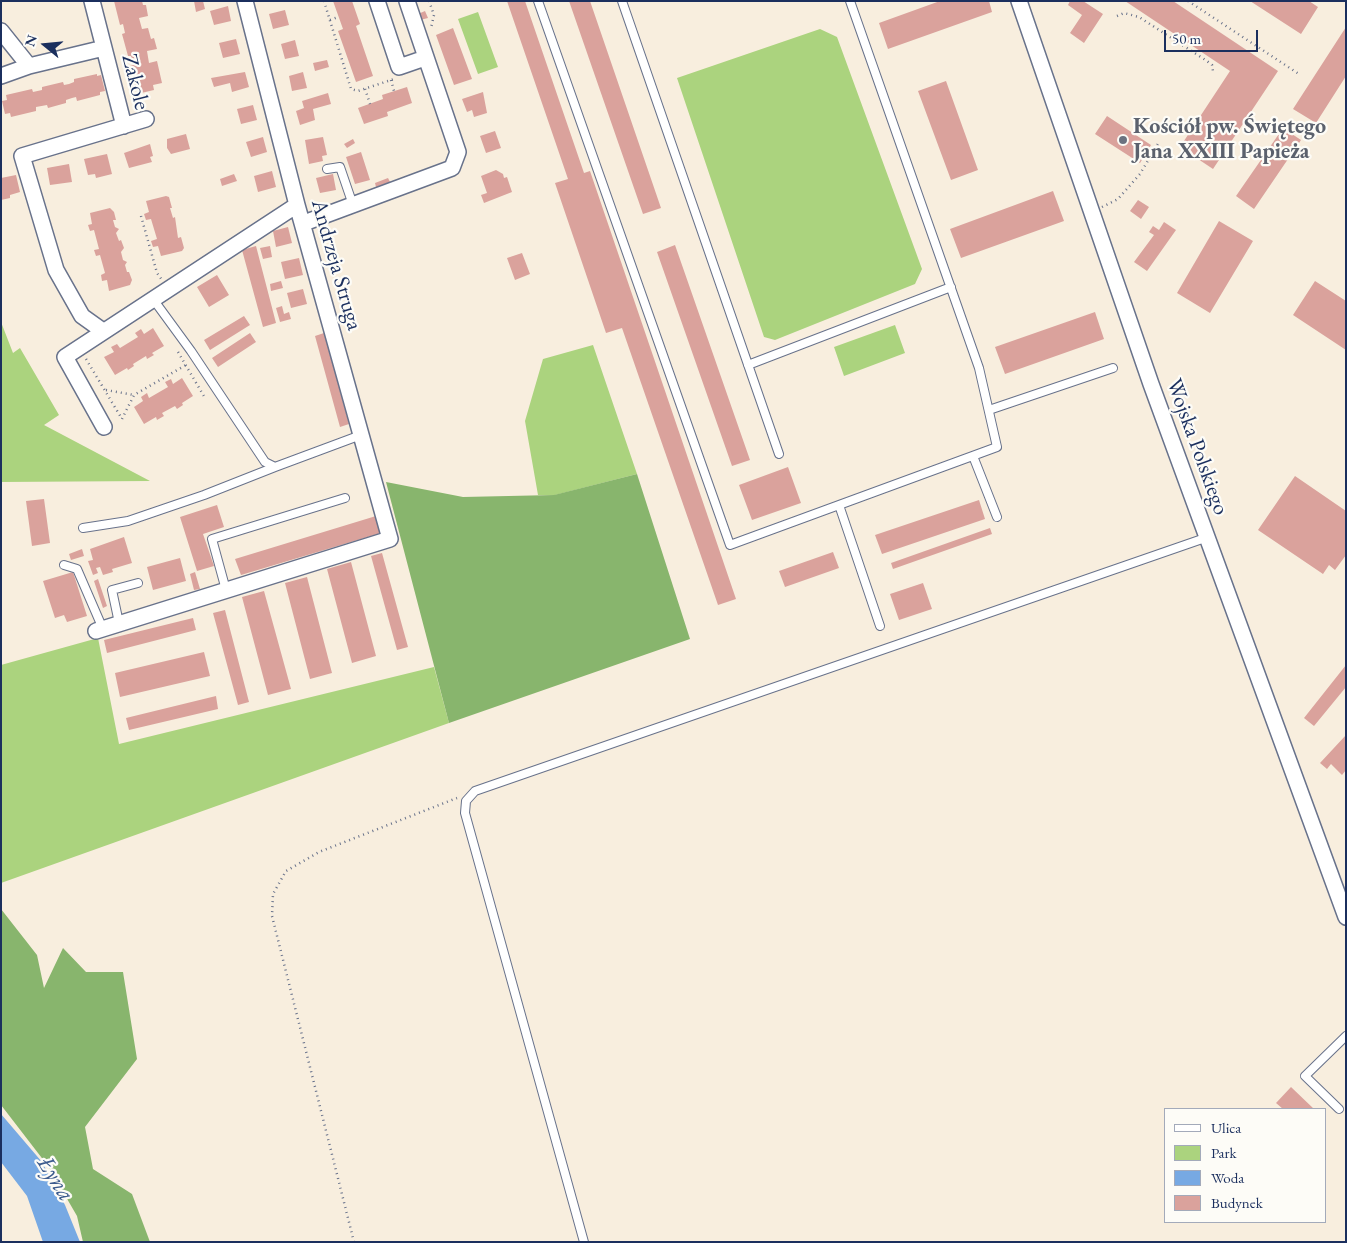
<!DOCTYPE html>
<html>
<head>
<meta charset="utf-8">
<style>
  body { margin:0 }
  #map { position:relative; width:1347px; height:1243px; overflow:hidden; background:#f8eede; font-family:"EB Garamond",serif }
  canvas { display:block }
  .frame { position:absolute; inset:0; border:2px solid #1b2f5e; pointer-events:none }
  .legend { position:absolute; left:1164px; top:1108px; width:162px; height:115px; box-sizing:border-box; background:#fdfcf7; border:1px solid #a3aaba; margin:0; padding:6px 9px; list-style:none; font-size:15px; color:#1b2f5e }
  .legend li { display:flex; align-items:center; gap:10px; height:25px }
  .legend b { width:25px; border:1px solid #a3aaba }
  .north { position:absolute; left:20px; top:20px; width:50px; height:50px; -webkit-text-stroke:4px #fdfcf7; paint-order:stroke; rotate:287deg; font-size:14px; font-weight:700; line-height:20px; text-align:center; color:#1b2f5e }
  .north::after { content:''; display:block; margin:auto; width:18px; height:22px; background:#1b2f5e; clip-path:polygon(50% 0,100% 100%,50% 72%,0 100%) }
  .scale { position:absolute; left:1164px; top:30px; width:94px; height:22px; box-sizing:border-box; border:2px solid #1b2f5e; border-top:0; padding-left:6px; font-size:15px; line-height:18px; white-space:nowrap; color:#1b2f5e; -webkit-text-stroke:4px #fdfcf7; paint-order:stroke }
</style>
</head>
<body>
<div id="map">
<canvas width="1347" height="1243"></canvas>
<div class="frame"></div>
<ul class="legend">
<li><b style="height:6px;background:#fff"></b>Ulica</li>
<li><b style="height:14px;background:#abd37e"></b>Park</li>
<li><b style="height:14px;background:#77a9e3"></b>Woda</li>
<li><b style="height:14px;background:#daa29c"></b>Budynek</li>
</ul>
<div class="north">N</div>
<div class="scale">50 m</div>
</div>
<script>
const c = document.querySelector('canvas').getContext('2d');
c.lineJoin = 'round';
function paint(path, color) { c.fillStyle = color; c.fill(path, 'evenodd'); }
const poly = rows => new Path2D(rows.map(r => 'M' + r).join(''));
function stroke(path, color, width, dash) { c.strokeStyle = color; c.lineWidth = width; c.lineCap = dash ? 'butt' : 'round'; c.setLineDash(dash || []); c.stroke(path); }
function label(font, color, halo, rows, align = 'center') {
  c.font = font + ' "EB Garamond",serif'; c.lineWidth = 4.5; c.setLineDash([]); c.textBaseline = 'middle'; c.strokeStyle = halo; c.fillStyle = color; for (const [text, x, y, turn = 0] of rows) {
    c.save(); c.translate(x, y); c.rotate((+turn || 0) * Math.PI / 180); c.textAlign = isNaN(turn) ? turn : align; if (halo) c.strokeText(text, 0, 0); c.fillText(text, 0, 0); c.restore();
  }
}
const green = poly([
  [478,12,498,67,478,74,458,19],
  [820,29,837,37,922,269,915,284,775,340,764,337,677,78],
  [1,322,13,353,20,348,59,415,44,425,150,481,1,482],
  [895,325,905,353,844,376,834,347],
  [593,345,637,474,555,495,538,495,525,421,543,359],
  [98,638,119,744,434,667,449,723,1,883,1,665]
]);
const forest = poly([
  [637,474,690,639,449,723,386,482,463,497,554,495],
  [1,909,37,955,44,988,63,948,86,972,123,972,137,1059,85,1127,93,1169,132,1194,150,1242,83,1242,77,1216,48,1166,1,1105]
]);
const water = poly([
  [1,1114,42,1162,65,1205,80,1242,43,1242,27,1196,1,1162]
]);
const building = poly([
  [114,1,142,1,143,5,146,5,148,16,139,18,142,29,148,28,151,39,154,38,157,49,147,51,149,63,157,61,162,83,153,85,154,90,141,93,140,88,136,89,130,66,133,65,131,56,128,56,122,34,125,33,123,24,120,25],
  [194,1,203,1,205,9,196,12],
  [333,1,352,1,360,24,356,26,373,76,356,82,338,31,343,29],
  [507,1,525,1,584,173,590,171,736,599,718,605,622,328,606,333,555,183,568,179],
  [569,1,590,1,661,208,643,214],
  [940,1,989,1,992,12,888,49,879,23],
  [1070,1,1083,1,1103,14,1084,43,1070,33,1082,15,1068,5],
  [1125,1,1173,1,1278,71,1213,169,1180,147,1230,71],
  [1250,1,1309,1,1318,7,1301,34],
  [228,6,231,21,214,25,210,11],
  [285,10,289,25,273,29,269,14],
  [425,11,428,18,420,20,418,14],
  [1346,27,1346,76,1316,123,1293,109],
  [453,28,472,79,454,85,436,35],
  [236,39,240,54,223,58,219,43],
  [295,40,299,56,285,59,281,44],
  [327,60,329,67,315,71,313,63],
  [245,72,249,87,232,92,230,83,214,87,211,78],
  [303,72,307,88,292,91,289,76],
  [97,74,97,76,101,75,105,91,100,92,100,95,77,101,76,97,72,98,66,100,66,103,48,108,47,105,36,107,36,111,11,117,10,113,5,114,2,101,7,100,6,95,32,89,33,92,42,90,42,87,63,82,64,85,69,84,74,82,74,79],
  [946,81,978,170,951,180,918,91],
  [407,87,412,103,387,112,388,116,364,124,358,108,383,99,382,95],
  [483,92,487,113,474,117,472,110,467,112,462,99],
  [328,93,331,104,313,109,315,120,300,125,296,111,304,108,302,101],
  [253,105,257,120,241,124,237,109],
  [1107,116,1151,145,1140,163,1095,134],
  [1283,128,1301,140,1254,209,1236,196],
  [495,131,501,148,486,153,480,136],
  [186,134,190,149,171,154,167,148,167,139],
  [263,137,267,152,251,157,246,142],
  [323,137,327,155,322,156,323,161,309,164,305,140],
  [353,139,355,143,347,148,344,144],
  [150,144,153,156,150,157,152,162,129,168,124,153],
  [361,152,370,180,355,184,346,157],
  [107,154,112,174,96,178,95,174,88,175,84,159],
  [69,164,72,182,50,185,47,168],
  [496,170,503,174,504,178,507,177,512,192,484,203,481,195,487,193,481,176],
  [272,171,276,187,258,192,254,176],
  [234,174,237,181,222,186,220,179],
  [333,174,336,190,320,193,316,178],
  [16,175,20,192,10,195,10,198,1,200,1,178],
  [388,178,390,182,376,187,375,183],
  [1053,191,1064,221,961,258,950,229],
  [166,196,169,197,172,208,170,208,173,218,175,217,178,238,181,237,184,248,182,251,161,256,158,246,153,247,151,241,157,239,151,219,146,220,144,214,149,212,146,201],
  [1138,200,1149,207,1141,219,1130,211],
  [110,208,114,212,116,220,113,220,115,227,119,229,116,233,119,241,121,240,124,248,121,252,123,260,127,262,125,265,127,272,129,272,132,280,130,285,109,291,107,280,102,281,101,275,105,273,100,255,96,256,94,250,99,249,94,230,90,231,88,225,92,224,90,213],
  [1219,221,1253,241,1210,313,1177,293],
  [1164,222,1176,230,1147,271,1134,262,1154,235,1149,232,1153,226,1159,230],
  [288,227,292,243,276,247,273,231],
  [675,245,750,460,732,466,657,252],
  [256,246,276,323,263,327,242,250],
  [270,246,272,257,263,259,260,248],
  [522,253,530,274,515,280,507,258],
  [299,258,303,275,285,279,281,262],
  [217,275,229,295,209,307,197,287],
  [281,281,283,288,271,291,270,284],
  [1315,281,1346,301,1346,350,1293,315],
  [303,289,307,304,291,308,287,293],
  [282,306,284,314,289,312,291,319,280,322,276,308],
  [1095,312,1104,339,1005,374,995,347],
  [244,316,250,325,210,350,204,340],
  [153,328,164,346,152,353,154,355,147,359,146,356,133,364,134,366,128,370,127,368,115,375,104,357,114,352,111,347,117,344,120,348,138,337,135,333,141,329,144,334],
  [250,333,256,342,218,367,212,358],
  [324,333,349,424,340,427,315,336],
  [182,378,193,396,182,403,183,405,177,409,175,406,162,413,164,416,157,420,156,417,144,424,134,407,143,401,141,397,147,393,149,398,168,387,165,382,171,379,173,384],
  [788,467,801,503,752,520,739,485],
  [1295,476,1346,511,1346,555,1335,570,1329,565,1323,574,1258,530],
  [44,499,50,543,32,546,26,501],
  [979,500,985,519,882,554,875,535],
  [217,505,224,527,203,534,214,566,197,571,180,517],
  [376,516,381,533,241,575,235,559],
  [990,528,992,534,893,569,891,563],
  [124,537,132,563,112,569,113,572,103,575,100,567,96,568,98,573,93,575,88,561,93,560,90,549],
  [82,549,84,556,71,560,69,554],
  [833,552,839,568,785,587,779,571],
  [382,553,408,647,397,650,371,556],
  [180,558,186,581,153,590,147,567],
  [351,562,376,656,352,663,327,569],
  [73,572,87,616,67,622,64,615,55,618,43,581],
  [195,572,200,589,194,590,190,574],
  [307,577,332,673,310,679,285,583],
  [98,579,107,606,103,608,94,581],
  [923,583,932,609,899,620,890,594],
  [264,591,291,689,268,695,242,597],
  [225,610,249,702,238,705,213,613],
  [193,618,196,630,107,653,104,640],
  [204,652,210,676,120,697,115,673],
  [1346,665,1346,687,1314,726,1304,718],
  [216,696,218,709,129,730,126,718],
  [1346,735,1346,770,1342,775,1331,764,1327,769,1320,763],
  [1291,1087,1314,1109,1283,1109,1276,1103]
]);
const path = poly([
  [324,1,351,89,358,91,394,79],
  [429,1,434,15,431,28],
  [1188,1,1299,74],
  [1117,16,1124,13,1139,17,1207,61,1212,65,1213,71],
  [330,20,338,17],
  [391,80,394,91],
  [365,89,370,104],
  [1102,207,1118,199,1140,174,1159,142],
  [141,216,157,273,162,280],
  [178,352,205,398],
  [86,359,122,419,134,395,186,365],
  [106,390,134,395],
  [354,1242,272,916,273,894,286,871,319,852,457,798]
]);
const lane = poly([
  [538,1,730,545,997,447,979,368,850,1],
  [622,1,779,454],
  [327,169,340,167,353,205],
  [153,299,191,351,265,462,275,467,361,435],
  [748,365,951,287],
  [989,410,1113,368],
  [973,456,997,517],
  [839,505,880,626],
  [83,528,128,521,204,495,275,467],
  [64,565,77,569,103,629],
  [226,590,212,539,345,498],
  [119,623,112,590,138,583],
  [1339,1109,1305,1076,1346,1036],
  [584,1242,465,813,466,801,475,791,1208,537]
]);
const street = poly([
  [92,1,124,126],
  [377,1,399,67,425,58],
  [1019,1,1151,384,1346,917],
  [1,31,29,66],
  [1,76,29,66,104,48],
  [304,223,452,168,458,152,407,1],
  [103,331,82,316,56,270,22,156,146,119],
  [104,427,65,357,297,205],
  [96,631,390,539,297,205,245,1]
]);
const markers = [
  [1123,140,5,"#6b7280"]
];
const streetNames = [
  ["Zakole",135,82,76],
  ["Andrzeja Struga",336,265,74],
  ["Wojska Polskiego",1197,447,70]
];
const worshipNames = [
  ["Kościół pw. Świętego",1133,127],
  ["Jana XXIII Papieża",1133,152]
];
const waterNames = [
  ["Łyna",55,1179,58]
];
paint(green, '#abd37e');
paint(forest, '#88b56d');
paint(water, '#77a9e3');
paint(building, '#daa29c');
stroke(lane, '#68728b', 10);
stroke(street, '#68728b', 18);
stroke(path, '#68728b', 2.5, [1, 4]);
stroke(lane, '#fff', 8);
stroke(street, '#fff', 15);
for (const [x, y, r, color] of markers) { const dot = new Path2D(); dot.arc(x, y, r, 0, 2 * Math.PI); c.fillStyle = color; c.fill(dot); stroke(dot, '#fdfcf7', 2); }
label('22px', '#1b2f5e', '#fdfcf7', streetNames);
label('bold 22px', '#5b616d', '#fdfcf7', worshipNames, 'left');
label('italic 24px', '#3b5a8d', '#fdfcf7', waterNames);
</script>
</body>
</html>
